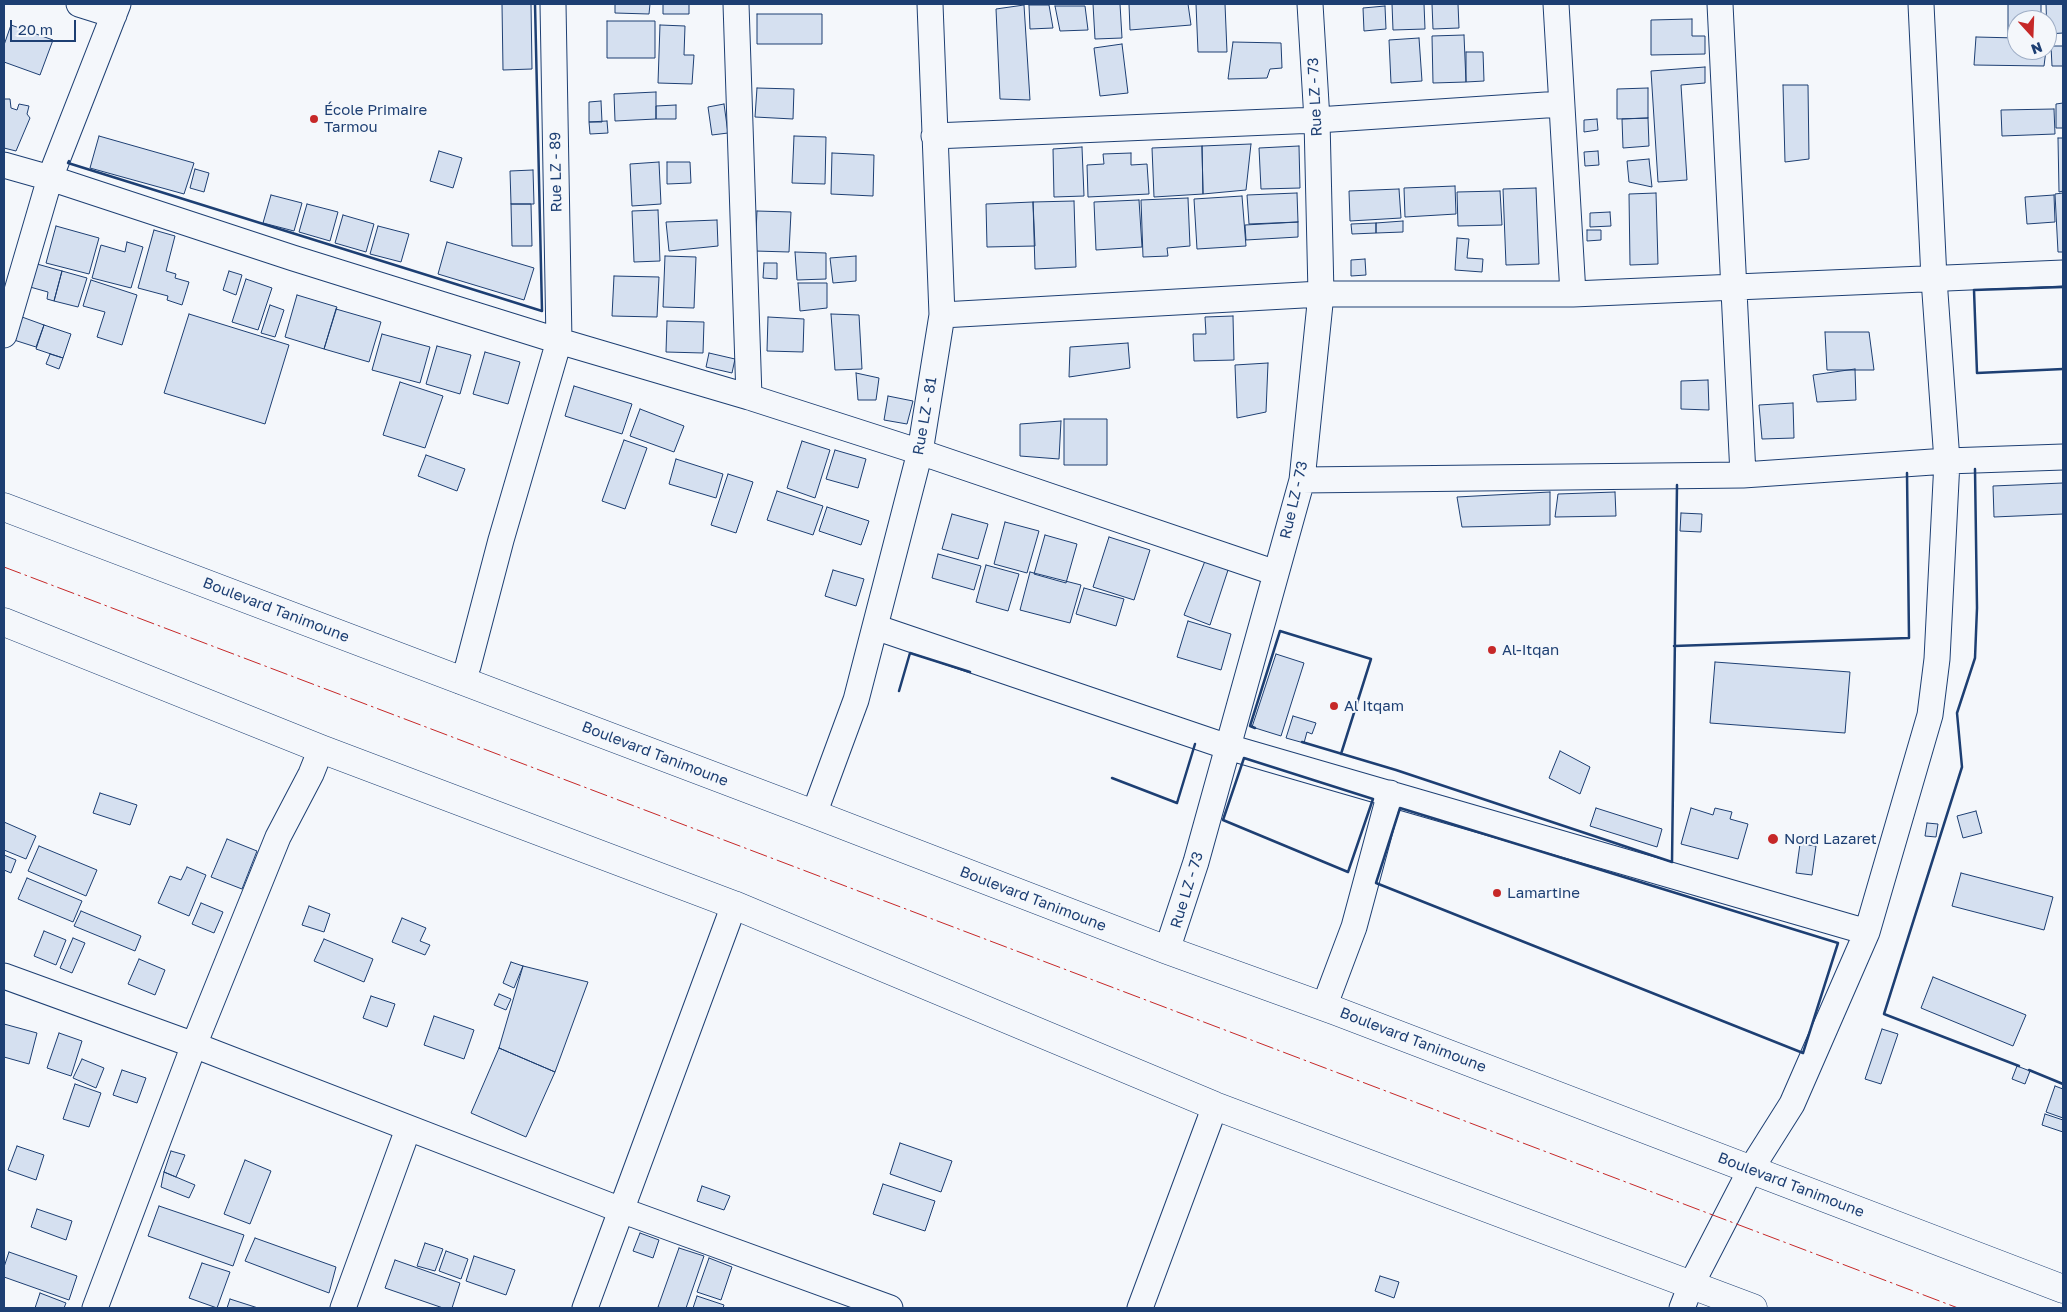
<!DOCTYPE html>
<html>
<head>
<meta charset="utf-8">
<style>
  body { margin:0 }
  #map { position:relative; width:2067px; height:1312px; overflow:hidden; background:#f4f7fb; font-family:"Golos Text",sans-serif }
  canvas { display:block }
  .frame { position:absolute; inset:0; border:5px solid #1d3f73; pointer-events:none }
  .north { position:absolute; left:2007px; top:10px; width:50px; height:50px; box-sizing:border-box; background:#f4f7fb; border:1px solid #9eadc5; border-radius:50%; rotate:160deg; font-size:14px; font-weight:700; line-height:20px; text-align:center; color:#1d3f73 }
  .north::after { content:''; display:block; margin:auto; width:18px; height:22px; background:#c62828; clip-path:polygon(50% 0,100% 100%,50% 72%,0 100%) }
  .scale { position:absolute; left:10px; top:20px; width:66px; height:22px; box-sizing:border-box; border:2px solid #1d3f73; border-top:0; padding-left:6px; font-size:15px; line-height:18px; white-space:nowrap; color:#1d3f73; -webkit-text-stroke:4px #f4f7fb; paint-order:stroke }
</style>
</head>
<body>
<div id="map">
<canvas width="2067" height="1312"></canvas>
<div class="frame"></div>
<div class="north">N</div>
<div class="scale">20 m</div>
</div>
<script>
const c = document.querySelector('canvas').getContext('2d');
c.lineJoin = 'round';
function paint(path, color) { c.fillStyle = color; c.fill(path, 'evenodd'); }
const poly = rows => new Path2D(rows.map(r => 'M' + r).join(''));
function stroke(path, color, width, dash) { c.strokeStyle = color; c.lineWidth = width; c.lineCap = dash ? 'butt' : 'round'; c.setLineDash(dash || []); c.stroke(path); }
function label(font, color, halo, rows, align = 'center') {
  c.font = font + ' "Golos Text",sans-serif'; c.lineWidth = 4; c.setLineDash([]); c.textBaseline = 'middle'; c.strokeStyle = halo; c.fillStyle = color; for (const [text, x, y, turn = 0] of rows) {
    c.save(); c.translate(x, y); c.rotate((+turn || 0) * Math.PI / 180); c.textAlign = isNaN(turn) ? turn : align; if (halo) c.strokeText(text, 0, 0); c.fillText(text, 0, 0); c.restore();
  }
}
const building = poly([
  [502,4,531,4,532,69,503,70,502,4],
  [615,4,650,4,649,14,615,13,615,4],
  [663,4,689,4,689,14,663,14,663,4],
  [1093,4,1120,4,1122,38,1095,39,1093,4],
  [1129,4,1188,4,1191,25,1130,30,1129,4],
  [1196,4,1225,4,1227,52,1198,52,1196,4],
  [1392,4,1424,4,1425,29,1393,30,1392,4],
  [1432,4,1458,4,1459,28,1433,29,1432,4],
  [2008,4,2041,4,2041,20,2017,20,2017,38,2008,38,2008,4],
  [2046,4,2063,4,2063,33,2047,34,2046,4],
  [1024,5,1030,100,1000,99,996,9,1024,5],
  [1029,5,1049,5,1053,28,1030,29,1029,5],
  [1055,6,1085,6,1088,30,1060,31,1055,6],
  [1385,6,1386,29,1364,31,1363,8,1385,6],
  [757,14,822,14,822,44,757,44,757,14],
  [1692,19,1692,36,1705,36,1705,54,1651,55,1651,20,1692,19],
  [607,21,655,21,655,58,607,58,607,21],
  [11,25,53,40,40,75,4,62,4,45,11,25],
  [660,25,685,26,684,55,694,55,692,84,658,83,660,25],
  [1464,35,1466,82,1433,83,1432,36,1464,35],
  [1976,37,2017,38,2017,50,2046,50,2044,66,1974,65,1976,37],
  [1419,38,1422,81,1391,83,1389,40,1419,38],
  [1233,42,1281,43,1282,68,1270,69,1267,78,1228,79,1233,42],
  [1122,44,1128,93,1100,96,1094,48,1122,44],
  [2051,46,2063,46,2063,66,2052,66,2051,46],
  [1466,52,1483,52,1484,81,1466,82,1466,52],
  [1705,67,1705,83,1681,85,1687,180,1658,182,1651,71,1705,67],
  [1783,85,1808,85,1809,159,1785,162,1783,85],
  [757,88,794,89,793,119,755,117,757,88],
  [1648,88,1648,118,1617,119,1617,89,1648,88],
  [656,92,656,119,615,121,614,94,656,92],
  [4,99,10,99,11,108,17,110,19,104,29,106,27,114,30,118,16,151,4,148,4,99],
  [601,101,602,122,589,122,589,102,601,101],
  [2063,103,2063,128,2056,128,2056,104,2063,103],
  [724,104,728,133,712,135,708,107,724,104],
  [676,105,676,119,656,119,656,106,676,105],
  [2054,109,2055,134,2002,136,2001,110,2054,109],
  [1648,118,1649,146,1623,148,1622,119,1648,118],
  [1597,119,1598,130,1584,132,1584,120,1597,119],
  [607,121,608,133,590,134,589,122,607,121],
  [99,136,194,163,184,194,90,168,99,136],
  [794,136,826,137,825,184,792,183,794,136],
  [2058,138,2063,138,2063,191,2059,192,2058,138],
  [1251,144,1246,190,1203,194,1202,146,1251,144],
  [1202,146,1203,194,1154,197,1152,148,1202,146],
  [1299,146,1300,188,1261,189,1259,148,1299,146],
  [1082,147,1084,196,1054,197,1053,149,1082,147],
  [439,151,462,158,453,188,430,181,439,151],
  [1598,151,1599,165,1585,166,1584,152,1598,151],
  [832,153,874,155,873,196,831,194,832,153],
  [1131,153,1131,165,1147,164,1149,194,1088,197,1087,165,1104,164,1103,154,1131,153],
  [1649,159,1652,187,1629,182,1627,161,1649,159],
  [659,162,661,204,632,206,630,164,659,162],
  [667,162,690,162,691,183,667,184,667,162],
  [195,169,209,173,204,192,190,188,195,169],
  [533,170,534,204,511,204,510,171,533,170],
  [1455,186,1456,214,1405,217,1404,188,1455,186],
  [1536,188,1539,264,1506,265,1503,189,1536,188],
  [1399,189,1401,218,1350,221,1349,191,1399,189],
  [1500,191,1502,225,1458,226,1457,192,1500,191],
  [1297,193,1298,222,1249,224,1247,195,1297,193],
  [1656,193,1658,264,1630,265,1629,194,1656,193],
  [2063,193,2063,252,2058,252,2055,194,2063,193],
  [271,195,302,203,294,231,263,223,271,195],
  [2054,195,2055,222,2027,224,2025,197,2054,195],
  [1242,196,1246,246,1197,249,1194,199,1242,196],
  [1188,198,1190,246,1167,248,1168,256,1143,257,1141,200,1188,198],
  [1139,200,1142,247,1096,250,1094,202,1139,200],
  [1074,201,1076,267,1035,269,1033,202,1074,201],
  [1033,202,1035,246,987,247,986,204,1033,202],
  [307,204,338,212,330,241,299,232,307,204],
  [511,204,531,204,532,246,512,246,511,204],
  [658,210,660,261,634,262,632,211,658,210],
  [757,211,791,212,789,252,755,251,757,211],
  [1610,212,1611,226,1590,227,1590,213,1610,212],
  [343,215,374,224,366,252,335,243,343,215],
  [717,220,718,246,669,251,666,222,717,220],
  [1403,221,1403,232,1376,233,1376,223,1403,221],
  [1298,222,1298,237,1246,240,1245,225,1298,222],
  [1376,223,1376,233,1352,234,1351,224,1376,223],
  [56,226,99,238,89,274,46,263,56,226],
  [378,226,409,234,401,262,370,254,378,226],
  [154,230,175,236,166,271,176,274,175,278,189,282,182,305,167,300,168,296,138,288,154,230],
  [1587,230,1601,230,1601,240,1587,241,1587,230],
  [1457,238,1469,239,1467,258,1483,259,1482,272,1455,270,1457,238],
  [127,242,143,247,131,288,92,278,101,245,125,252,127,242],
  [447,242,534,268,524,300,438,274,447,242],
  [795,252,826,253,826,279,797,280,795,252],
  [665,256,696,257,694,308,663,307,665,256],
  [856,256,856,281,833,283,830,258,856,256],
  [1365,259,1366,275,1351,276,1351,260,1365,259],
  [764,263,777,263,777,279,763,278,764,263],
  [37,264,62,271,54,301,47,299,48,292,30,287,37,264],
  [62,271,87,278,78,307,54,301,62,271],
  [229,271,242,275,236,295,223,290,229,271],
  [614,276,659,277,657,317,612,316,614,276],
  [246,279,272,288,258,330,232,322,246,279],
  [91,280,137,295,122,345,97,337,105,312,83,306,91,280],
  [798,283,827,283,827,308,800,311,798,283],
  [297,295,337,307,324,349,285,337,297,295],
  [270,305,284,310,275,337,261,333,270,305],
  [336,309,381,322,369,362,324,349,336,309],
  [189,314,289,345,265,424,164,393,189,314],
  [831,314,859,315,862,369,835,370,831,314],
  [1233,316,1234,360,1194,361,1193,334,1206,334,1205,317,1233,316],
  [22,317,44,325,36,347,14,340,22,317],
  [768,317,804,319,803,352,767,351,768,317],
  [667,321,704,322,703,353,666,352,667,321],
  [44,325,71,334,63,358,36,349,44,325],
  [1825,332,1869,332,1874,370,1827,370,1825,332],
  [382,334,430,347,420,383,372,370,382,334],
  [1128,343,1130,368,1069,377,1070,347,1128,343],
  [437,346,471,355,460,394,426,384,437,346],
  [485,352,520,362,508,404,473,394,485,352],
  [709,353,735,359,732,373,706,367,709,353],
  [50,354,63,358,59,369,46,364,50,354],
  [1268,363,1266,412,1237,418,1235,365,1268,363],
  [1855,369,1856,400,1817,402,1813,375,1855,369],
  [856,373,879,378,876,400,858,400,856,373],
  [1708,380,1709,410,1681,409,1681,381,1708,380],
  [400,382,443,396,425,448,383,435,400,382],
  [574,386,632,404,622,434,565,416,574,386],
  [888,396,913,401,907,424,884,420,888,396],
  [1793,403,1794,438,1762,439,1759,405,1793,403],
  [640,409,684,426,674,452,630,436,640,409],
  [1064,419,1107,419,1107,465,1064,465,1064,419],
  [1061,421,1059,459,1020,456,1020,424,1061,421],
  [624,440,647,448,625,509,602,501,624,440],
  [802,441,830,450,815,498,787,488,802,441],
  [835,450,866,459,858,488,826,479,835,450],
  [426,455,465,469,457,491,418,476,426,455],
  [676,459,723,474,716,498,669,484,676,459],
  [728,474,753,482,736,533,711,525,728,474],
  [2063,483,2063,514,1994,517,1993,486,2063,483],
  [777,491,823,506,813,535,767,520,777,491],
  [1550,492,1550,525,1462,527,1457,497,1550,492],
  [1615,492,1616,516,1555,517,1558,494,1615,492],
  [827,507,869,521,861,545,819,531,827,507],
  [1681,513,1702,514,1701,532,1680,531,1681,513],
  [952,514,988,524,978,559,942,549,952,514],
  [1005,522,1039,531,1027,573,994,564,1005,522],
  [1045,535,1077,544,1066,583,1034,574,1045,535],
  [1109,537,1150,550,1134,600,1093,587,1109,537],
  [938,554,981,566,974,590,932,578,938,554],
  [1205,561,1230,564,1210,625,1184,615,1205,561],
  [986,565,1019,574,1008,611,976,602,986,565],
  [833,570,864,579,856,606,825,596,833,570],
  [1030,572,1081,585,1070,623,1020,610,1030,572],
  [1084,588,1124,599,1116,626,1076,614,1084,588],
  [1188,621,1231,634,1221,670,1177,657,1188,621],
  [1276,654,1304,663,1281,736,1252,727,1276,654],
  [1715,662,1850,672,1845,733,1710,723,1715,662],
  [1293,716,1316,723,1312,734,1307,732,1304,743,1286,738,1293,716],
  [1560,751,1590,767,1580,794,1549,778,1560,751],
  [100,793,137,805,130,825,93,813,100,793],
  [1596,808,1662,829,1657,847,1590,826,1596,808],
  [1691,808,1713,815,1715,808,1732,812,1730,819,1748,824,1738,859,1681,844,1691,808],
  [1976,811,1982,833,1963,838,1957,816,1976,811],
  [4,822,36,836,26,859,4,850,4,822],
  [1927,823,1938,824,1936,837,1925,836,1927,823],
  [227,839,257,851,242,889,211,877,227,839],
  [1800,844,1816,846,1812,875,1796,873,1800,844],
  [39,846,97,870,86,896,28,871,39,846],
  [4,855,16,860,11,873,4,870,4,855],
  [187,867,206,875,189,916,158,903,170,876,181,880,187,867],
  [1961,873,2053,897,2044,930,1952,906,1961,873],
  [27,878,82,901,73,922,18,899,27,878],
  [201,903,223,912,214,933,192,924,201,903],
  [309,906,330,914,324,932,302,925,309,906],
  [81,911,141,936,135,951,74,926,81,911],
  [402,918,426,928,420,941,430,945,425,955,392,942,402,918],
  [44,931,66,940,56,965,34,956,44,931],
  [73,938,85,943,72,973,60,968,73,938],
  [324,939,373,959,364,982,314,961,324,939],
  [139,959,165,970,155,995,128,984,139,959],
  [511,962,523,966,514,988,503,983,511,962],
  [523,966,588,982,555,1072,499,1048,523,966],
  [1933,977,2026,1015,2013,1046,1921,1008,1933,977],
  [499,994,511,999,506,1010,494,1005,499,994],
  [371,996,395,1004,387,1027,363,1018,371,996],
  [434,1016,474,1030,464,1059,424,1045,434,1016],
  [4,1024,37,1033,29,1064,4,1057,4,1024],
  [1882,1029,1898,1034,1881,1084,1865,1079,1882,1029],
  [59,1033,82,1041,71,1076,47,1068,59,1033],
  [499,1048,555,1072,526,1137,471,1113,499,1048],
  [82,1059,104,1068,96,1088,73,1078,82,1059],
  [2017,1066,2030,1071,2025,1084,2012,1079,2017,1066],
  [122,1070,146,1078,137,1103,113,1095,122,1070],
  [75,1084,101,1093,89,1127,63,1119,75,1084],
  [2055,1086,2063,1089,2063,1118,2046,1112,2055,1086],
  [2045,1114,2063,1120,2063,1132,2042,1125,2045,1114],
  [900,1143,952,1161,941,1192,890,1174,900,1143],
  [17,1146,44,1155,36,1180,8,1170,17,1146],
  [171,1151,185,1155,176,1177,164,1172,171,1151],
  [245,1160,271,1171,250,1224,224,1214,245,1160],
  [164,1172,195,1185,189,1198,161,1187,164,1172],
  [883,1184,935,1201,925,1231,873,1214,883,1184],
  [702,1186,730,1196,724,1210,697,1201,702,1186],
  [159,1206,244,1235,233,1266,148,1236,159,1206],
  [37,1209,72,1221,66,1240,31,1227,37,1209],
  [640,1233,659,1240,653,1258,633,1251,640,1233],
  [255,1238,336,1267,329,1293,245,1261,255,1238],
  [425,1243,443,1249,435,1271,417,1266,425,1243],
  [679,1248,704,1256,686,1308,662,1308,658,1307,679,1248],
  [446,1251,468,1259,461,1279,439,1271,446,1251],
  [9,1252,77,1276,69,1300,4,1277,4,1267,9,1252],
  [474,1256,515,1270,506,1295,466,1281,474,1256],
  [709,1258,732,1267,721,1300,697,1292,709,1258],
  [395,1260,460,1283,452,1308,443,1308,385,1288,395,1260],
  [202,1263,230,1272,217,1308,189,1298,202,1263],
  [1380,1276,1399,1282,1394,1298,1375,1291,1380,1276],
  [40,1293,66,1303,64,1308,35,1308,40,1293],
  [697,1296,724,1305,723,1308,693,1308,697,1296],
  [230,1299,258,1308,227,1308,230,1299]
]);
const minor = poly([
  [79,4,114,15],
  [736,4,749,397],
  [1556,4,1573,294],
  [1720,4,1743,475],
  [934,136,1317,120,1561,104],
  [4,165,50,178,293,258,559,341,749,397,920,452,1276,573],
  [942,315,1321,294,1573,294,2063,273],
  [4,335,50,178,118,4],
  [1302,480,1743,475,1947,461,2063,457],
  [875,627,1228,747,1867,932],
  [461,681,468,666,501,540,559,341,553,4],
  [814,814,856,700,920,452,942,315,930,4],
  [1167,950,1196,862,1302,480,1321,294,1317,120,1310,4],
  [4,976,194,1045,621,1210,890,1308],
  [1324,1007,1354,927,1390,793],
  [95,1308,194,1045,278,837,311,774,321,749],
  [343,1308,408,1129],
  [585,1308,734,905],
  [1140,1308,1215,1106],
  [1682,1308,1691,1285,1751,1169,1792,1104,1867,932,1930,715,1937,659,1947,461,1934,279,1921,4]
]);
const major = poly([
  [4,507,814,814,1167,950,1336,1011,2063,1289],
  [4,622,321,749,734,905,1215,1106,1753,1308]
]);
const wall = poly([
  [69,161,68,163,542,311,535,4],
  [2063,287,1974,290,1977,373,2063,369],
  [1975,469,1977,608,1975,658,1957,713,1962,767,1884,1014,2019,1066],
  [1674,646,1909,638,1907,473],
  [899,691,910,653,970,672],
  [1255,728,1250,726,1280,631,1371,659,1341,754],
  [1302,742,1396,770,1672,862,1677,485],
  [1244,758,1373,799,1348,872,1223,820,1244,758],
  [1112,778,1177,803,1195,744],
  [1400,808,1838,943,1803,1053,1376,883,1400,808],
  [2029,1070,2063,1084]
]);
const power = poly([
  [4,567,1958,1308]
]);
const markers = [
  [314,119,5,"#c62828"],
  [1492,650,5,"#c62828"],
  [1334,706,5,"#c62828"],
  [1773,839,6,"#c62828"],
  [1497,893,5,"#c62828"]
];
const streetNames = [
  ["Rue LZ - 73",1315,97,-93],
  ["Rue LZ - 89",556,172,-91],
  ["Rue LZ - 81",925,416,-80],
  ["Rue LZ - 73",1294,500,-77],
  ["Boulevard Tanimoune",276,610,21],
  ["Boulevard Tanimoune",655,754,21],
  ["Rue LZ - 73",1187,890,-73],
  ["Boulevard Tanimoune",1033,899,21],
  ["Boulevard Tanimoune",1413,1040,21],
  ["Boulevard Tanimoune",1791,1185,21]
];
const poiNames = [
  ["École Primaire",324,110],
  ["Tarmou",324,127],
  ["Al-Itqan",1502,650],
  ["Al Itqam",1344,706],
  ["Nord Lazaret",1784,839],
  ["Lamartine",1507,893]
];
paint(building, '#d5e0f0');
stroke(building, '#1d3f73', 1);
stroke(minor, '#1d3f73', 27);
stroke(major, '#1d3f73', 29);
stroke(minor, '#f4f7fb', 25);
stroke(major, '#f4f7fb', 28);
stroke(wall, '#1d3f73', 2.5);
stroke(power, '#c62828', 1, [18, 4, 2.5, 4]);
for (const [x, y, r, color] of markers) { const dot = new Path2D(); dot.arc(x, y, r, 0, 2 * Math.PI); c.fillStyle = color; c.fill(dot); stroke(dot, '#f4f7fb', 2); }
label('15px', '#1d3f73', '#f4f7fb', streetNames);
label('15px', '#1d3f73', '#f4f7fb', poiNames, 'left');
</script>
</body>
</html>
